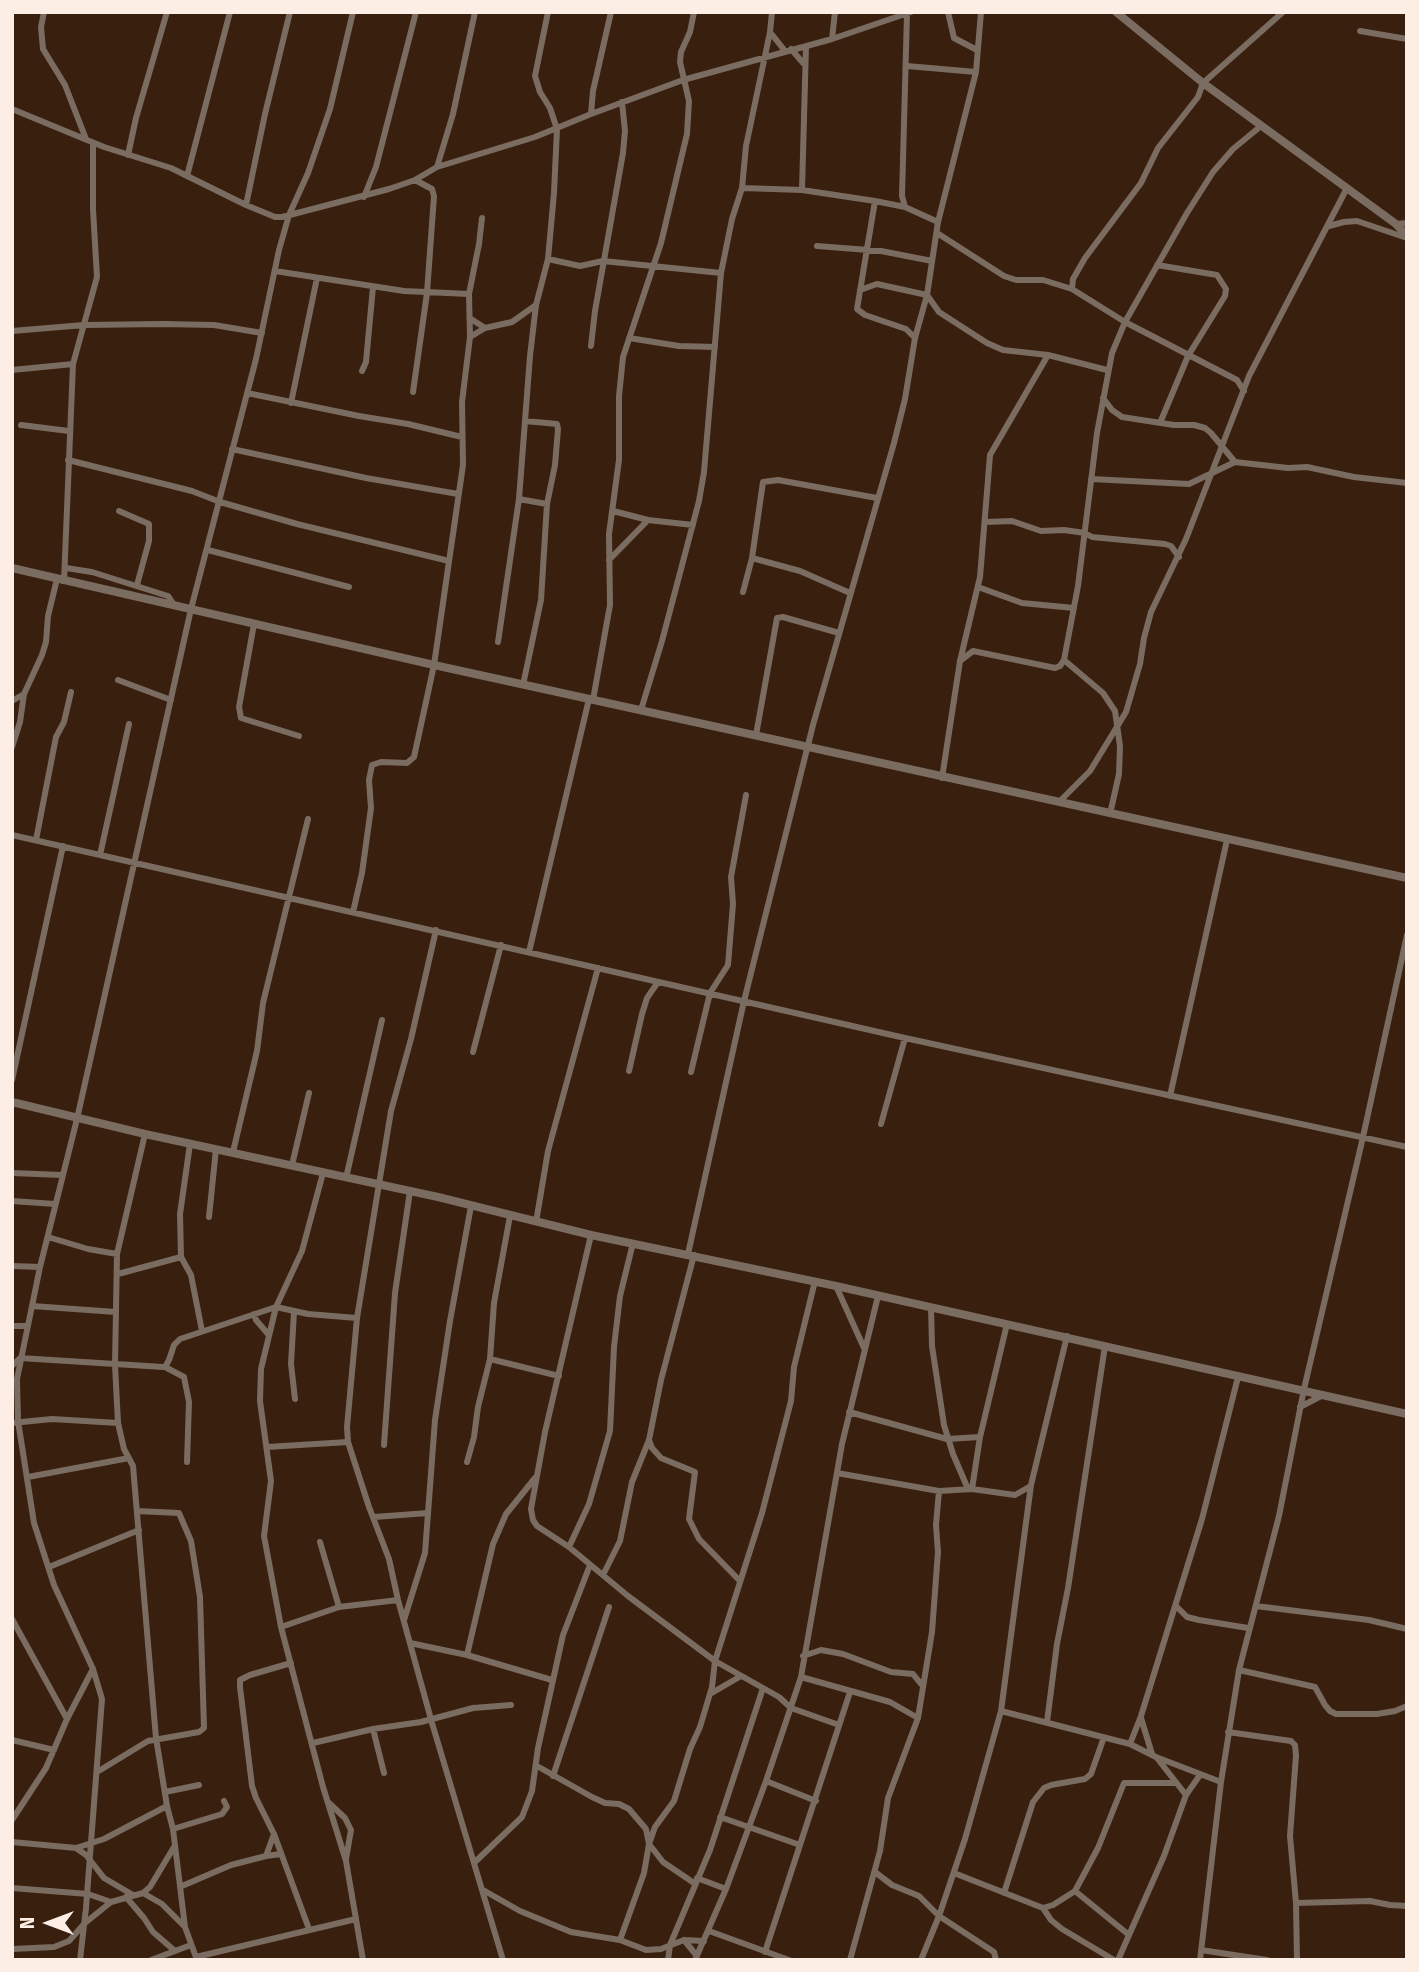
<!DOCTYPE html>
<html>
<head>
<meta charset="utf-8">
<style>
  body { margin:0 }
  #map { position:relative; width:1419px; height:1972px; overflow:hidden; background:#391f0d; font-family:"Fira Sans",sans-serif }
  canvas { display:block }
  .frame { position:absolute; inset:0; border:14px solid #fceee5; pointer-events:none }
  .north { position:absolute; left:14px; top:1888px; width:70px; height:70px; -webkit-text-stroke:5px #391f0d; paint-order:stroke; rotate:270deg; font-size:19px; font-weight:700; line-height:28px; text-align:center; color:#fceee5 }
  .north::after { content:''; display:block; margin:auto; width:24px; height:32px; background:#fceee5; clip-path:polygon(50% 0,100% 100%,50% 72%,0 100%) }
</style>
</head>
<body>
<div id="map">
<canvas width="1419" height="1972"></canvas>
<div class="frame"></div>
<div class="north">N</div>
</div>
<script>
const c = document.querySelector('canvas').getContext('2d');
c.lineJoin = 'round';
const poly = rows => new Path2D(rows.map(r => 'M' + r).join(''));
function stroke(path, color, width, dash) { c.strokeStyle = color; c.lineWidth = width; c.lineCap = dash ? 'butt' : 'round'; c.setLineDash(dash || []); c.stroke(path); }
const minor = poly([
  [44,12,41,27,43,49,65,85,86,139],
  [948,12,954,38,977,50],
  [1360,31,1407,39],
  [770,32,785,51],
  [832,39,835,12],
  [791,49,804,64],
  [907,66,976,72],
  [12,109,104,147,171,168,246,205,275,217,282,217,389,189,415,180,437,167,535,137,591,114,683,80,832,39,911,12],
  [591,114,593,91,611,12],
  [128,155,136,118,167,12],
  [437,167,453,114,475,12],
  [187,176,230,12],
  [742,188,802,190,875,201,905,207,938,222],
  [802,190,806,46],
  [364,197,376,167,416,12],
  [875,201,857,309,865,315,906,329,915,338],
  [246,205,265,114,290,12],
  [905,207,902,196,907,14],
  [1396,224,1407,223],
  [1329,226,1344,222,1357,221,1407,238],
  [937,233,1004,276,1016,280,1043,280,1072,289,1125,322,1237,380,1244,391],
  [817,246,881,251,932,261],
  [548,259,580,266,603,261,721,273],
  [1157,265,1217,275,1226,289,1225,296,1188,356,1160,423],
  [275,271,404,291,469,294],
  [1072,289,1073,279,1085,258,1141,183,1158,148,1198,97,1203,83,1283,12],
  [860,290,877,284,927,295,939,312,987,343,1003,350,1048,355,1107,370],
  [485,328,512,322,536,305],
  [12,331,84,325,163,324,214,325,262,333],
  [470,337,485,328,471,319],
  [629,338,679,346,715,347],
  [591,346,595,311,623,153,625,131,622,102],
  [12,370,73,364],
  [362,371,366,362,373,287],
  [413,392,427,293,434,196,432,189,415,180],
  [247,393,359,416,408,424,462,437],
  [1103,398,1112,410,1122,417,1174,425,1194,425,1205,428,1211,433,1235,462],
  [291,403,317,278],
  [21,425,69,431],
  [232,449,366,478,458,494],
  [68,460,192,491,220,502,297,524,449,561],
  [1091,479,1189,484,1235,462,1288,468,1307,467,1354,477,1407,483],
  [519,499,547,504],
  [119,511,149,524,149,541,137,585],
  [613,511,648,520,693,525],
  [985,522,1012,521,1041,531,1064,530,1085,533,1092,537,1165,544,1171,546,1179,557],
  [208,550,349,587],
  [752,558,800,571,850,593],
  [609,560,648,520],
  [66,568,92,572,168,596,174,605],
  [64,581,73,364,97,277,93,209,93,143],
  [978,587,1022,603,1074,608],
  [743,592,752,558,763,482,778,480,877,498],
  [254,624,239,707,241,718,299,736],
  [498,642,519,499,530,356,536,305,548,259,554,193,557,129,550,108,540,92,535,76,548,12],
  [1064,660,1103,693,1115,711,1120,746,1119,774,1110,814],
  [960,661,973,651,1055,668,1060,666,1064,660,1078,586,1097,433,1112,353,1125,322,1187,213,1213,172,1233,149,1261,126],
  [118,680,171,700],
  [523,685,541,600,547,504,555,465,558,429,557,424,525,421],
  [593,700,610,605,609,534,619,460,619,396,623,357,661,243,687,134,689,101,680,62,681,52,690,32,694,12],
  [12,701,24,694,42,655,46,642,48,616,57,579],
  [641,710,662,641,699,501,704,472,721,273,732,219,742,188,746,146,770,32,772,12],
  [756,735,777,618,783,617,839,633],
  [12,747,20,722,24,694],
  [942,778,960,661,980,577,990,455,1048,355],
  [1059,802,1090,771,1126,712,1140,664,1144,638,1151,612,1186,539,1249,376,1347,188],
  [12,835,905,1038,1407,1147],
  [36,840,56,737,64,722,71,692],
  [100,855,129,724],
  [353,912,362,873,371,808,369,780,372,765,381,762,407,763,414,757,434,665,463,465,462,402,470,337,469,294,479,244,482,218],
  [436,930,411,1039,391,1111,357,1318,347,1427,348,1442,369,1507,389,1559,398,1600,432,1723,503,1960],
  [529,952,589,699],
  [473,1052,501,945],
  [629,1071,642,1014,647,998,658,982],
  [691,1072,710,993,728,965,733,904,731,877,746,795],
  [12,1080,63,846],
  [1170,1096,1227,840],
  [881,1124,905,1038],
  [145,1134,117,1254,115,1365,118,1423,124,1449,133,1466,156,1738,167,1806,173,1829,185,1927,197,1960],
  [190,1144,180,1214,181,1257,191,1275,202,1331],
  [233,1152,257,1051,263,1003,308,819],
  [292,1165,309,1093],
  [12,1173,62,1175],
  [323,1173,302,1251,276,1307,261,1369,260,1401,271,1481,264,1536,281,1627,323,1787,346,1861,363,1960],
  [346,1178,382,1020],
  [12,1201,55,1204],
  [209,1217,216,1149],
  [536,1222,548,1151,598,968],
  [591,1235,545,1432,531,1509,533,1520,537,1526,569,1547,628,1596,715,1661,779,1697,791,1708,839,1725],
  [48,1237,88,1249,117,1254],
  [688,1254,744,1001,813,725,894,443,905,399,915,338,927,295,938,222,976,72,981,12],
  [12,1266,40,1267],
  [118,1274,181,1257],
  [836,1286,864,1348],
  [32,1306,116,1312],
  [931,1307,932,1346,944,1425,953,1454,968,1489],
  [294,1312,291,1364,295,1399],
  [254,1314,256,1320,268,1334],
  [12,1326,27,1326],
  [490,1359,559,1376],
  [12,1366,20,1358,163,1367,165,1367,169,1360,174,1345,180,1339,276,1307,308,1314,357,1318],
  [165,1367,184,1377,189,1402,187,1462],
  [1300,1407,1323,1395],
  [849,1412,947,1439,980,1437],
  [12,1423,52,1419,118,1423],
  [649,1440,652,1448,661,1458,695,1472,689,1519,699,1539,740,1581],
  [384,1445,395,1293,410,1191],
  [267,1447,348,1442],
  [467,1462,474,1437,478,1407,490,1359,494,1303,510,1216],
  [837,1473,939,1491,972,1489,1015,1495,1029,1487],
  [28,1477,129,1458],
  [535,1478,506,1514,493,1544,467,1655,552,1680],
  [972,1489,980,1437,1007,1324],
  [374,1517,428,1513],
  [320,1542,339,1607],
  [569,1547,589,1504,610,1431,614,1347,620,1296,633,1243],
  [49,1567,139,1530],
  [603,1575,620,1541,632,1482,649,1440,661,1380,694,1255],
  [1176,1606,1187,1617,1199,1620,1248,1628],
  [1256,1606,1369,1620,1407,1629],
  [12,1619,67,1719],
  [404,1620,425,1553,435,1420,450,1321,471,1206],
  [281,1627,339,1607,398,1600],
  [410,1643,467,1655],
  [803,1656,821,1650,843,1654,891,1672,913,1674,921,1684],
  [291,1663,250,1675,240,1680,240,1687,252,1786,256,1798,274,1834,309,1929],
  [1239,1670,1315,1687,1325,1705,1330,1711,1336,1714,1377,1714,1395,1711,1407,1706],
  [801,1677,890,1702,918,1718],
  [710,1694,741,1676],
  [1001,1711,1130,1744,1156,1757,1221,1782],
  [1141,1718,1152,1754],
  [1047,1722,1057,1644,1068,1588,1105,1346],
  [373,1729,384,1773],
  [1228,1732,1291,1741,1295,1745,1296,1755,1290,1836,1296,1903,1297,1960],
  [12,1740,54,1750],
  [313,1743,373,1729,421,1722,473,1708,511,1705],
  [1130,1744,1141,1716,1202,1519,1238,1377],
  [1157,1758,1186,1795],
  [537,1766,592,1797,605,1803,619,1804,629,1809,646,1829,649,1844,663,1862,694,1883],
  [97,1772,148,1741,199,1732,204,1728,200,1597,191,1541,179,1513,137,1511],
  [553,1776,609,1607],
  [766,1781,816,1801],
  [165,1792,199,1785],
  [328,1802,345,1818,351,1830,346,1859],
  [720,1817,800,1845],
  [12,1820,46,1768,67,1719,93,1669],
  [173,1829,222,1814,227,1807,224,1801],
  [12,1842,76,1848,104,1839,167,1806],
  [76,1848,86,1855,104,1878,133,1895],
  [266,1856,274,1834],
  [475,1862,522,1817,532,1791,538,1748,563,1635,590,1565],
  [875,1872,892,1885,919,1896,939,1916,994,1952,996,1960],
  [954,1873,1043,1908,1053,1905,1075,1891,1098,1848,1124,1783,1174,1783],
  [697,1878,726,1889],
  [182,1886,231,1865,266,1856,281,1854],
  [12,1888,88,1894,111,1902],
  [483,1890,520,1911,571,1932,620,1940,646,1950,661,1949,684,1940,704,1941],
  [1075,1891,1129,1935],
  [143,1893,162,1904,185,1927],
  [1004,1893,1033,1802,1044,1788,1051,1785,1085,1779,1091,1774,1104,1737],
  [126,1897,144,1918,153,1932,175,1951],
  [1296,1903,1370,1901,1390,1905,1407,1906],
  [1043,1908,1051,1920,1062,1929,1114,1960],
  [709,1931,789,1960],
  [620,1940,644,1873,649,1844,655,1827,674,1801,690,1749,700,1727,712,1687,715,1661,762,1513,791,1401,794,1367,815,1281],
  [684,1940,697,1956],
  [12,1949,54,1947,69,1941,85,1923,111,1902,143,1893,150,1887,174,1847],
  [1201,1950,1267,1960],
  [765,1952,850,1692],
  [196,1957,356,1919],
  [80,1960,86,1908,102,1699,93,1669,54,1585,34,1523,18,1421,17,1379,40,1267,77,1119,191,609,256,359,279,250,289,215,308,173,330,109,353,12],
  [151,1960,191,1945],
  [668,1960,670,1945,710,1850,763,1688],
  [695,1960,726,1889,766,1781,801,1677,842,1444,878,1296],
  [850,1960,880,1851,888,1798,918,1718,932,1632,938,1552,936,1525,939,1491],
  [921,1960,939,1916,965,1839,1001,1711,1031,1485,1067,1336],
  [1118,1960,1164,1856,1186,1795,1200,1775],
  [1200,1960,1221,1782,1239,1670,1279,1516,1304,1389,1363,1137,1407,935]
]);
const tertiary = poly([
  [1116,12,1203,83,1396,224,1407,236],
  [12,568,434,665,1407,878],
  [12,1102,145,1134,438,1197,591,1235,836,1286,1407,1414]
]);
stroke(minor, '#7b6c62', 6);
stroke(tertiary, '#7b6c62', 8);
</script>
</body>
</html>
